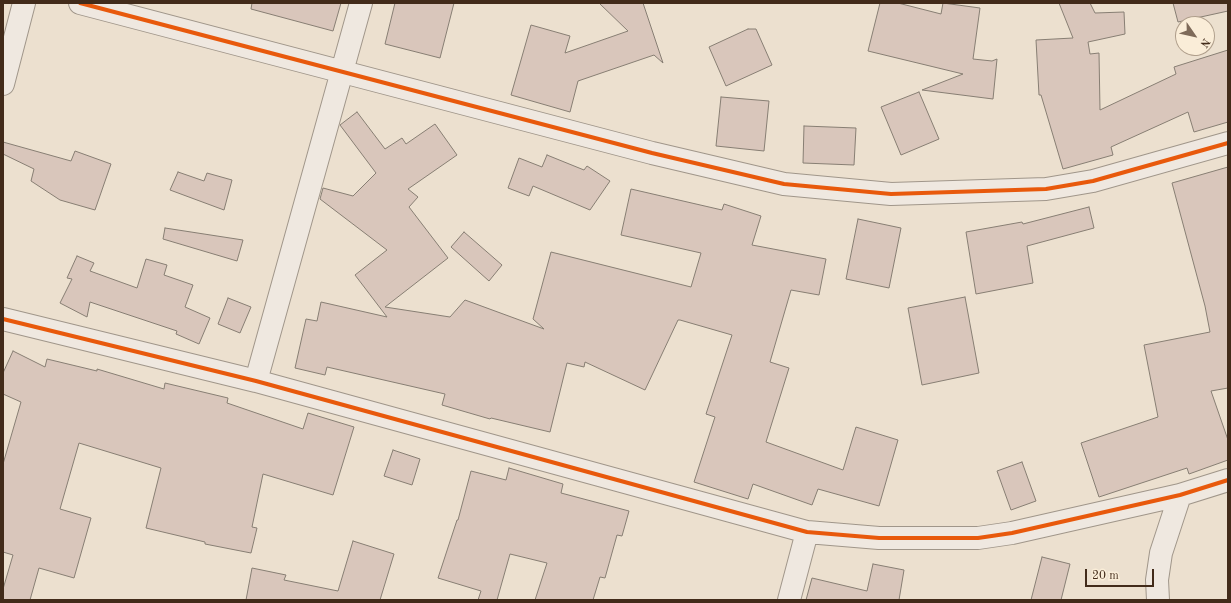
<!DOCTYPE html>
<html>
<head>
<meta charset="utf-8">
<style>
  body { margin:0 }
  #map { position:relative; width:1231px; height:603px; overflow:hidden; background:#ece0cf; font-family:"Old Standard TT",serif }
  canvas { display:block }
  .frame { position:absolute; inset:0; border:4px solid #422b1a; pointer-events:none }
  .north { position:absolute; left:1175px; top:16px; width:40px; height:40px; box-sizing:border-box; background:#faedd8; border:1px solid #b09f8c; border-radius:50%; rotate:124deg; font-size:11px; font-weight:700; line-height:16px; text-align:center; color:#422b1a }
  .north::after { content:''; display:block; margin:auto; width:14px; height:18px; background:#7e6a59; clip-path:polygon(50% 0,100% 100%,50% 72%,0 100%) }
  .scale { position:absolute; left:1085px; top:569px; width:69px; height:18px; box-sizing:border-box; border:2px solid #422b1a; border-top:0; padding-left:5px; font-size:12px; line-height:14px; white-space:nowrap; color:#422b1a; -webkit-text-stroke:3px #faedd8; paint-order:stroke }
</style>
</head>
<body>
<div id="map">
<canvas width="1231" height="603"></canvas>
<div class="frame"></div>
<div class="north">N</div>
<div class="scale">20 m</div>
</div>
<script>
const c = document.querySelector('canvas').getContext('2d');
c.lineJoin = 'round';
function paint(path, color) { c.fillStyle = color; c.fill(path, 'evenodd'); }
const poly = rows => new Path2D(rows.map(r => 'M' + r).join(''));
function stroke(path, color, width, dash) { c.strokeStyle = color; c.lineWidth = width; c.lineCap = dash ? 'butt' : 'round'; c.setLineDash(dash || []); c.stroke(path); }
const building = poly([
  [252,3,341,3,333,31,251,9,252,3],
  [395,3,454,3,440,58,385,44,395,3],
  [599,3,643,3,663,63,654,55,578,81,570,112,511,95,531,25,570,36,565,53,628,31,599,3],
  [880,3,898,3,941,14,943,3,980,8,973,59,992,61,997,59,993,99,922,90,963,74,868,51,880,3],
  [1059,3,1090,3,1095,13,1124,12,1125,34,1088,42,1090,54,1099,53,1100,110,1176,74,1174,67,1228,50,1228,122,1194,132,1188,112,1111,147,1113,155,1063,169,1041,95,1039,95,1036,40,1073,38,1059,3],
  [1173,3,1228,3,1228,11,1178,22,1173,3],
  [748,29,756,29,772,65,726,86,709,47,748,29],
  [919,92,939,139,901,155,881,107,919,92],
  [721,97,769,101,764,151,716,146,721,97],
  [357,112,385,149,402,138,406,144,435,124,457,155,408,189,418,197,409,207,448,258,385,307,450,317,465,300,544,329,533,319,551,252,691,287,701,253,621,235,631,189,722,210,724,204,761,216,752,245,826,259,819,295,791,290,770,362,789,368,766,442,843,470,856,427,898,440,879,506,818,489,812,505,753,484,748,499,694,482,715,417,706,414,732,335,680,320,678,320,645,390,585,362,584,367,567,363,550,432,491,418,490,419,442,405,445,394,327,367,325,375,295,368,306,319,317,321,321,302,387,317,355,275,387,250,320,199,323,188,353,196,376,173,340,125,357,112],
  [804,126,856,128,854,165,803,163,804,126],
  [3,142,71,161,75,151,111,164,95,210,60,200,31,181,34,169,3,154,3,142],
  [547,155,584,170,587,166,610,181,590,210,533,186,529,196,508,188,519,158,542,167,547,155],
  [1228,167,1228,388,1211,391,1228,440,1228,460,1189,474,1187,468,1099,497,1081,443,1158,417,1144,345,1210,332,1205,306,1172,183,1228,167],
  [178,172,204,181,207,173,232,180,224,210,170,190,178,172],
  [1089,207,1094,228,1027,246,1033,283,976,294,966,232,1022,222,1023,224,1089,207],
  [858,219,901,228,889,288,846,279,858,219],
  [165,228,243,240,237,261,163,239,165,228],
  [464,232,502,265,489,281,451,247,464,232],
  [77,256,94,263,90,271,137,288,146,259,167,265,164,275,193,285,185,307,210,318,199,344,176,334,177,331,90,302,87,317,60,303,72,279,67,278,77,256],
  [965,297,979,373,922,385,908,308,965,297],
  [228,298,251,307,240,333,218,324,228,298],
  [13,351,45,367,47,359,97,371,97,369,164,389,165,383,228,398,227,403,303,429,308,413,354,427,333,495,263,474,252,527,257,528,251,553,205,544,205,542,146,528,161,468,79,443,60,509,91,518,74,578,39,568,30,600,3,600,3,589,13,555,3,552,3,464,21,402,3,394,3,373,13,351],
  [393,450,420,459,412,485,384,476,393,450],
  [1022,462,1036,501,1011,510,997,471,1022,462],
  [509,468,563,484,561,493,629,511,622,536,617,535,605,578,600,577,593,600,535,600,547,563,510,554,497,600,478,600,481,591,438,578,457,520,458,520,471,471,506,480,509,468],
  [353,541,394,554,380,600,246,600,252,568,286,575,284,580,338,591,353,541],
  [1042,557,1070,564,1061,600,1031,600,1042,557],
  [873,564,904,570,899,600,806,600,812,578,867,591,873,564]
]);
const street = poly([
  [80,3,652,153,784,184,891,194,1046,189,1093,181,1228,143],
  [3,84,24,3],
  [3,319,256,381,807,532,879,538,978,538,1012,533,1180,495,1228,480],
  [256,381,361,3],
  [789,600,807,532],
  [1158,600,1157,580,1161,553,1180,495]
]);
const cycleway = poly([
  [80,3,652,153,784,184,891,194,1046,189,1093,181,1228,143],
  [3,319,256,381,807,532,879,538,978,538,1012,533,1180,495,1228,480]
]);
paint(building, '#d9c6bb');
stroke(building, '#877e73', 1);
stroke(street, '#a0968a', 24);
stroke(street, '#efe8e0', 22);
stroke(cycleway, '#e8590c', 4);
</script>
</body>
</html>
